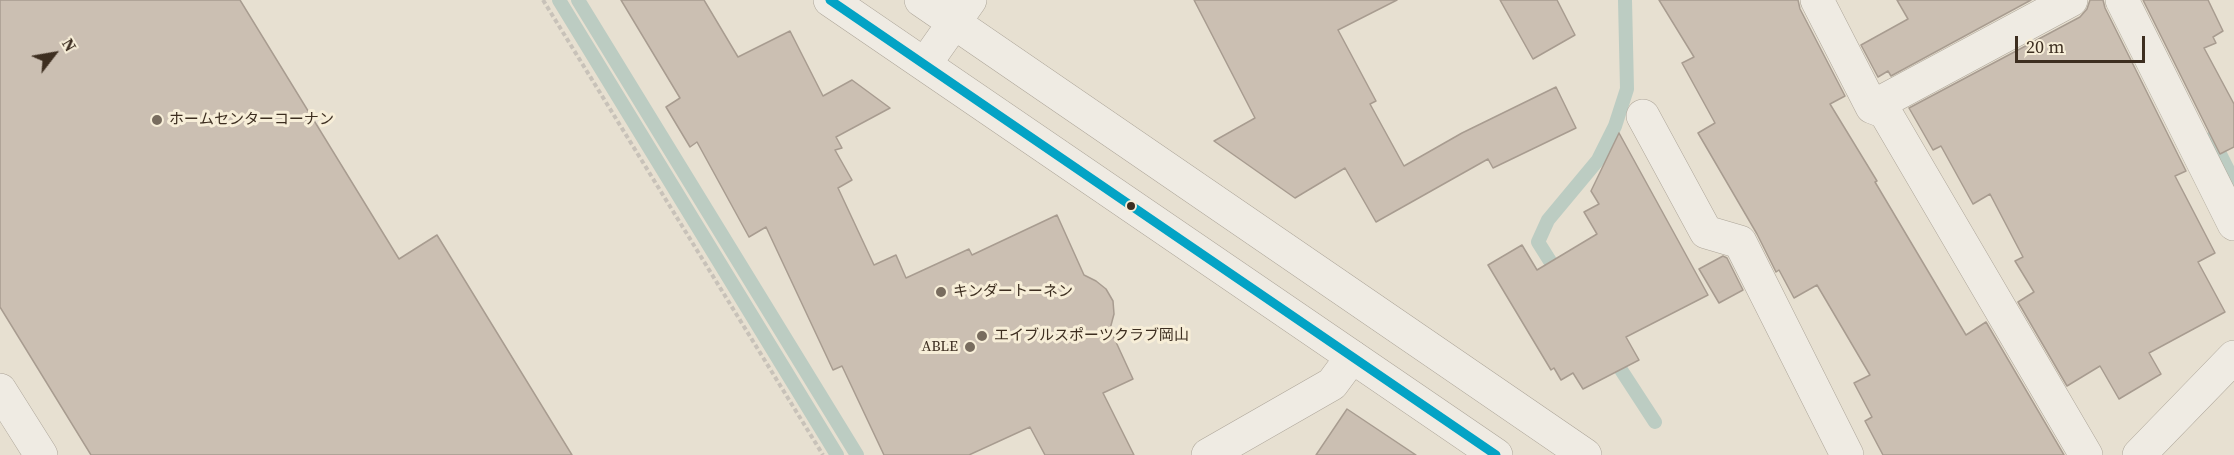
<!DOCTYPE html>
<html>
<head>
<meta charset="utf-8">
<style>
  body { margin:0 }
  #map { position:relative; width:2234px; height:455px; overflow:hidden; background:#e7e0d1; font-family:"Source Serif 4",serif }
  canvas { display:block }
  .north { position:absolute; left:24px; top:24px; width:60px; height:60px; -webkit-text-stroke:4px #f7eed8; paint-order:stroke; rotate:59deg; font-size:16px; font-weight:700; line-height:24px; text-align:center; color:#3d2e20 }
  .north::after { content:''; display:block; margin:auto; width:21px; height:27px; background:#3d2e20; clip-path:polygon(50% 0,100% 100%,50% 72%,0 100%) }
  .scale { position:absolute; left:2015px; top:36px; width:130px; height:27px; box-sizing:border-box; border:3px solid #3d2e20; border-top:0; padding-left:8px; font-size:18px; line-height:21px; white-space:nowrap; color:#3d2e20; -webkit-text-stroke:4px #f7eed8; paint-order:stroke }
</style>
</head>
<body>
<div id="map">
<canvas width="2234" height="455"></canvas>
<div class="north">N</div>
<div class="scale">20 m</div>
</div>
<script>
const c = document.querySelector('canvas').getContext('2d');
c.lineJoin = 'round';
const poly = rows => new Path2D(rows.map(r => 'M' + r).join(''));
function stroke(path, color, width, dash) { c.strokeStyle = color; c.lineWidth = width; c.lineCap = dash ? 'butt' : 'round'; c.setLineDash(dash || []); c.stroke(path); }
function paint(path, color) { c.fillStyle = color; c.fill(path, 'evenodd'); }
function label(font, color, halo, rows, align = 'center') {
  c.font = font + ' "Source Serif 4","Noto Sans JP",serif'; c.lineWidth = 6; c.setLineDash([]); c.textBaseline = 'middle'; c.strokeStyle = halo; c.fillStyle = color; for (const [text, x, y, turn = 0] of rows) {
    c.save(); c.translate(x, y); c.rotate((+turn || 0) * Math.PI / 180); c.textAlign = isNaN(turn) ? turn : align; if (halo) c.strokeText(text, 0, 0); c.fillText(text, 0, 0); c.restore();
  }
}
const stream = poly([
  [559,0,837,455],
  [578,0,857,455],
  [2212,138,2234,182],
  [1560,277,1538,242,1548,220,1598,160,1615,126,1627,89,1625,0],
  [1612,356,1655,422]
]);
const building = poly([
  [0,0,240,0,399,259,437,235,572,455,91,455,0,307,0,0],
  [621,0,704,0,738,57,790,31,823,96,852,80,890,108,836,137,842,148,835,150,852,180,838,188,874,265,896,255,906,278,969,249,972,255,1057,215,1084,275,1096,281,1106,289,1113,301,1114,314,1110,329,1133,379,1103,393,1134,455,1045,455,1030,427,969,455,884,455,842,366,833,370,766,227,749,237,697,142,690,147,666,107,680,98,621,0],
  [1194,0,1397,0,1338,30,1376,101,1370,104,1404,166,1462,133,1556,87,1576,128,1493,168,1488,159,1376,222,1345,168,1295,198,1214,141,1255,118,1194,0],
  [1500,0,1557,0,1575,35,1533,59,1500,0],
  [1659,0,1798,0,1800,9,1845,96,1830,104,1877,181,1875,182,1966,335,1986,322,2064,455,1883,455,1865,421,1872,417,1854,383,1870,375,1817,285,1794,298,1779,270,1776,272,1757,234,1698,133,1715,123,1682,63,1694,57,1659,0],
  [1897,0,2031,0,1891,76,1888,71,1878,77,1861,45,1908,19,1897,0],
  [2090,0,2103,0,2105,8,2186,171,2175,176,2215,253,2198,262,2225,312,2149,353,2161,374,2119,399,2100,366,2067,386,2018,302,2034,292,2015,261,2023,257,1990,194,1973,204,1941,146,1933,150,1909,108,2080,17,2087,9,2090,0],
  [2143,0,2208,0,2223,31,2213,37,2216,43,2204,48,2234,104,2234,147,2220,154,2143,0],
  [1619,133,1708,295,1626,337,1639,360,1583,389,1573,373,1561,380,1554,368,1551,370,1488,265,1522,245,1537,270,1597,234,1584,212,1599,204,1591,191,1619,133],
  [1723,256,1727,258,1743,290,1719,303,1699,269,1723,256],
  [1347,409,1416,455,1316,455,1347,409]
]);
const path = poly([
  [543,0,823,455]
]);
const minor = poly([
  [1817,0,1872,107,1885,112,2086,455],
  [2122,0,2234,224],
  [925,64,970,0],
  [1872,107,2071,0],
  [1643,116,1706,232,1740,242,1847,455],
  [0,390,41,455],
  [1208,455,1332,384,1352,357],
  [2139,455,2234,357]
]);
const tertiary = poly([
  [830,0,1496,455],
  [921,0,1585,455]
]);
const bus1 = poly([
  [830,0,1496,455]
]);
const markers = [
  [157,120,6,"#786c5e"],
  [1131,206,5,"#3d2e20"],
  [941,292,6,"#786c5e"],
  [982,336,6,"#786c5e"],
  [970,347,6,"#786c5e"]
];
const poiNames = [
  ["ホームセンターコーナン",169,120],
  ["キンダートーネン",953,292],
  ["エイブルスポーツクラブ岡山",994,336],
  ["ABLE",958,347,"right"]
];
stroke(stream, '#bcccc2', 14);
paint(building, '#cbbfb2');
stroke(building, '#a89c90', 1.5);
stroke(minor, '#ada599', 34);
stroke(tertiary, '#ada599', 34);
stroke(path, '#c8c2b9', 4, [4.5, 3]);
stroke(minor, '#efebe3', 33);
stroke(tertiary, '#efebe3', 33);
stroke(bus1, '#03a3c5', 9);
for (const [x, y, r, color] of markers) { const dot = new Path2D(); dot.arc(x, y, r, 0, 2 * Math.PI); c.fillStyle = color; c.fill(dot); stroke(dot, '#f7eed8', 2); }
label('15px', '#3d2e20', '#f7eed8', poiNames, 'left');
</script>
</body>
</html>
